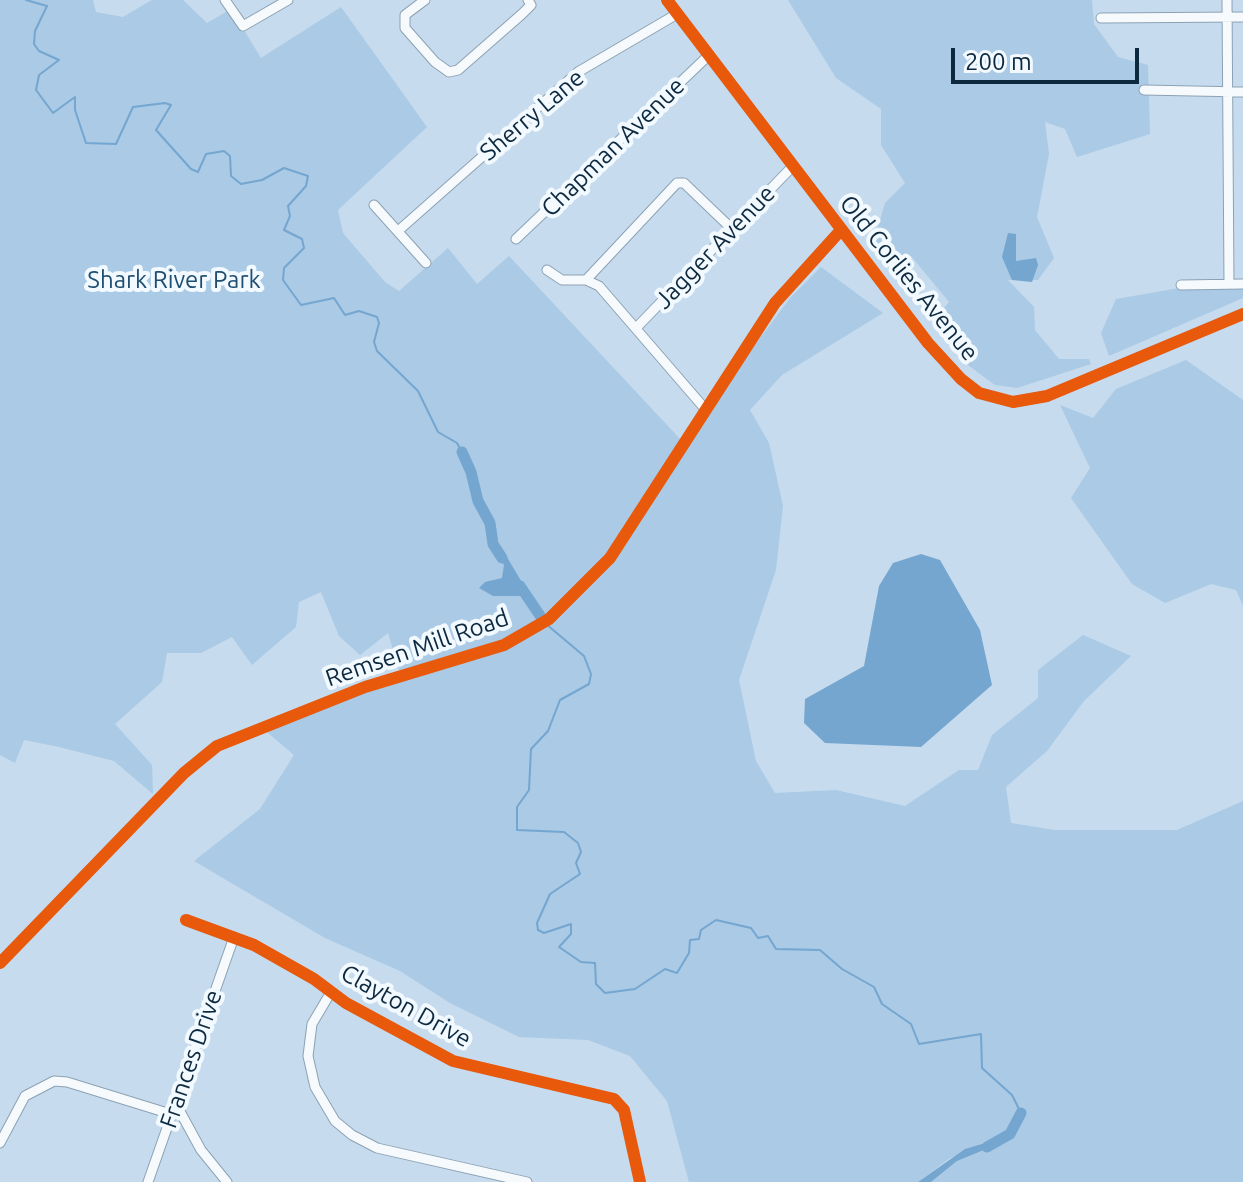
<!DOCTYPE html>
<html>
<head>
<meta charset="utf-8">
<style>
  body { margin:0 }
  #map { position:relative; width:1243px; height:1182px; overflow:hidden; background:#c6dbed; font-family:Ubuntu,sans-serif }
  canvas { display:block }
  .scale { position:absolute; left:951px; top:48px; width:188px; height:36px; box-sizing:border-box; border:4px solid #0d293f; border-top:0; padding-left:10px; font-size:24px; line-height:28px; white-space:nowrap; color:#0d293f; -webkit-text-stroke:6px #f2f9ff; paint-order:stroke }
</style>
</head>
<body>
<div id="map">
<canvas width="1243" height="1182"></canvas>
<div class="scale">200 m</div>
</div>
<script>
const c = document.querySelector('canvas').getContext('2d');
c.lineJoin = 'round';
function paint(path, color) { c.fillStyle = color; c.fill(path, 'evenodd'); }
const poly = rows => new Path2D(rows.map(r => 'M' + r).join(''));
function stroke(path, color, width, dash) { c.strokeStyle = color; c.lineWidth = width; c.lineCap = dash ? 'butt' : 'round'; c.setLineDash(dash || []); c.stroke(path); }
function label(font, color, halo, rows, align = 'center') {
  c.font = font + ' Ubuntu,sans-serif'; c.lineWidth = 8; c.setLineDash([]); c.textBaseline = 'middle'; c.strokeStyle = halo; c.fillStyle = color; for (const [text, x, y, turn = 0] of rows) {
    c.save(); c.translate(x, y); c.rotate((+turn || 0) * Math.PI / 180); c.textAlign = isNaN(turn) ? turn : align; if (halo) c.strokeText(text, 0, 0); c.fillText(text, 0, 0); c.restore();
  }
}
const green = poly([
  [0,0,93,0,96,12,123,17,152,0,183,0,207,23,231,9,261,58,341,7,427,127,338,210,343,233,385,282,399,291,448,248,477,284,509,256,682,441,791,297,821,267,883,313,782,375,750,410,769,443,783,506,776,570,739,680,756,761,775,793,836,790,905,806,959,770,978,770,992,735,1038,698,1038,670,1083,635,1131,656,1084,701,1047,751,1006,787,1011,823,1054,830,1177,830,1243,801,1243,1182,931,1182,957,1161,999,1144,950,1158,918,1182,689,1182,667,1101,630,1056,588,1040,519,1037,450,1003,400,971,325,938,194,861,260,809,294,755,267,732,400,674,388,633,360,655,339,636,321,592,299,602,296,627,252,665,232,637,201,653,167,653,162,682,115,724,152,765,153,794,114,761,59,747,24,740,15,763,0,755],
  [788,0,1092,0,1094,24,1118,57,1148,65,1150,134,1077,157,1065,129,1045,122,1049,154,1037,217,1054,258,1038,280,1008,280,1034,307,1035,330,1059,359,1089,359,1091,364,1017,388,995,385,961,360,932,322,949,302,911,256,891,272,872,248,885,203,905,183,881,145,881,109,836,78],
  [1191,286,1243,286,1243,298,1109,356,1101,333,1116,299],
  [1186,360,1243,400,1243,606,1236,590,1211,584,1165,603,1132,584,1071,498,1090,468,1060,405,1093,418,1116,389]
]);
const water = poly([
  [1008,233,1016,234,1016,261,1036,258,1038,265,1032,282,1012,280,1002,257],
  [501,547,530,596,529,599,523,596,493,596,479,588,485,582,502,578,504,565,495,548],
  [921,554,940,560,980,630,992,685,921,747,825,743,804,723,805,699,864,666,879,586,893,563],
  [989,1142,1001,1143,957,1161,931,1182,918,1182,965,1149]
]);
const stream = poly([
  [26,0,47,6,35,31,34,44,39,51,59,60,39,75,36,90,53,113,75,97,75,110,86,143,116,144,133,107,165,103,171,105,156,130,191,169,198,172,206,154,224,151,230,156,231,176,241,184,262,180,284,168,308,176,306,186,288,206,290,216,284,230,302,239,304,248,284,268,283,280,301,305,334,298,345,315,359,311,377,317,379,323,374,342,377,351,418,391,438,432,457,443,471,469,495,548],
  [546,624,584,656,591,674,589,684,560,700,548,731,531,749,529,790,517,807,517,830,564,832,578,843,581,852,576,863,580,874,550,894,537,923,538,930,544,933,571,924,571,934,559,947,581,962,595,963,596,984,605,993,635,989,665,969,677,973,689,953,690,940,699,939,701,930,716,920,751,928,758,938,768,936,776,949,820,950,842,969,874,987,882,1004,911,1024,919,1044,981,1034,982,1068,1012,1095,1021,1113]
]);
const river = poly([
  [462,452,471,472,478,501,490,523,493,544,502,558],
  [520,586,543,620],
  [987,1147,1010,1134,1021,1113]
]);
const minor = poly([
  [225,0,243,26,288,0],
  [425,0,405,15,405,28,435,62,449,72,458,70,522,14,531,5,528,0],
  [667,0,928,343,961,379,979,393,1013,402,1047,396,1243,314],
  [1227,0,1229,284],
  [1101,18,1243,17],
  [1144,90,1243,92],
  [374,205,426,263],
  [398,231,578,72,677,14],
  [516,239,709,55],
  [547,270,562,280,586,280,599,286,706,410],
  [586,280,677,183,684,183,732,229],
  [1181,285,1243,284],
  [636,328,793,166],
  [186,920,254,945,314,979,346,1003,453,1061,614,1099,624,1110,640,1182],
  [0,963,184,773,217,746,365,687,504,645,549,619,610,558,775,303,841,230],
  [331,992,312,1024,308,1056,315,1087,335,1121,352,1135,377,1148,527,1182],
  [177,1106,201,1150,227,1182],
  [0,1143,25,1096,54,1081,67,1082,174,1115],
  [148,1182,234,937]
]);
const cycleway = poly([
  [667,0,928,343,961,379,979,393,1013,402,1047,396,1243,314],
  [186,920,254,945,314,979,346,1003,453,1061,614,1099,624,1110,640,1182],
  [0,963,184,773,217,746,365,687,504,645,549,619,610,558,775,303,841,230]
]);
const streetNames = [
  ["Sherry Lane",532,115,-40],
  ["Chapman Avenue",613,147,-44],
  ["Jagger Avenue",715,247,-46],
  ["Old Corlies Avenue",909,278,51],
  ["Remsen Mill Road",417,648,-19],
  ["Clayton Drive",406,1006,29],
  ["Frances Drive",191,1059,-71]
];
const parkNames = [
  ["Shark River Park",174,280]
];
paint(green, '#aacae5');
paint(water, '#74a6d0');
stroke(stream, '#74a6d0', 2);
stroke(river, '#74a6d0', 11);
stroke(minor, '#8ca2b4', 11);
stroke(minor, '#f6fafc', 9);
stroke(cycleway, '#e8590c', 12);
label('24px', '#0d293f', '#f2f9ff', streetNames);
label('24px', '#1f4e71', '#f2f9ff', parkNames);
</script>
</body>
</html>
